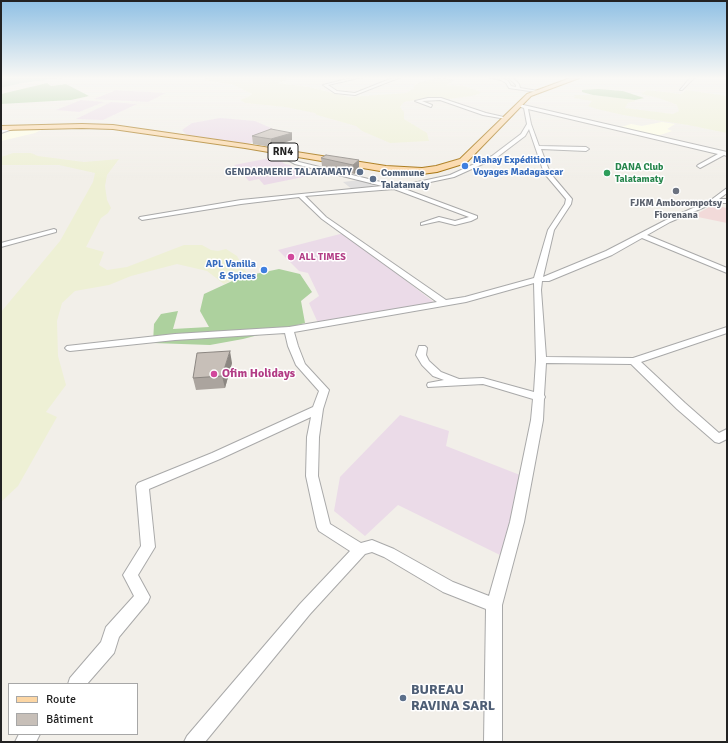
<!DOCTYPE html>
<html>
<head>
<meta charset="utf-8">
<style>
  body { margin:0 }
  #map { position:relative; width:728px; height:743px; overflow:hidden; background:#f2efe9; font-family:Signika,sans-serif }
  canvas { display:block }
  .frame { position:absolute; inset:0; border:2px solid #222; pointer-events:none }
  .legend { position:absolute; left:8px; top:683px; width:130px; height:52px; box-sizing:border-box; background:#fff; border:1px solid #a7a7a7; margin:0; padding:5px 7px; list-style:none; font-size:12px; color:#222 }
  .legend li { display:flex; align-items:center; gap:8px; height:20px }
  .legend b { width:20px; border:1px solid #a7a7a7 }
</style>
</head>
<body>
<div id="map">
<canvas width="728" height="743"></canvas>
<div class="frame"></div>
<ul class="legend">
<li><b style="height:5px;background:#fcd6a4"></b>Route</li>
<li><b style="height:11px;background:#c7bfb8"></b>Bâtiment</li>
</ul>
</div>
<script>
const c = document.querySelector('canvas').getContext('2d');
c.lineJoin = 'round';
function paint(path, color) { c.fillStyle = color; c.fill(path, 'evenodd'); }
const poly = rows => new Path2D(rows.map(r => 'M' + r).join(''));
function stroke(path, color, width, dash) { c.strokeStyle = color; c.lineWidth = width; c.lineCap = dash ? 'butt' : 'round'; c.setLineDash(dash || []); c.stroke(path); }
function label(font, color, halo, rows, align = 'center') {
  c.font = font + ' Signika,sans-serif'; c.lineWidth = 3; c.setLineDash([]); c.textBaseline = 'middle'; c.strokeStyle = halo; c.fillStyle = color; for (const [text, x, y, turn = 0] of rows) {
    c.save(); c.translate(x, y); c.rotate((+turn || 0) * Math.PI / 180); c.textAlign = isNaN(turn) ? turn : align; if (halo) c.strokeText(text, 0, 0); c.fillText(text, 0, 0); c.restore();
  }
}
const residential = poly([
  [359,180,381,185,382,186,353,190,343,182]
]);
const commercial = poly([
  [713,205,727,208,727,223,693,216]
]);
const industrial = poly([
  [116,90,166,93,148,102,94,99],
  [81,100,104,102,79,112,56,110],
  [111,102,137,104,103,120,76,119],
  [220,118,255,121,280,132,248,144,187,135,182,130,192,123],
  [275,157,285,164,290,165,308,176,264,185,259,179,249,181,234,165],
  [344,233,435,303,318,323,309,303,319,296,308,273,299,271,278,250],
  [400,415,449,431,446,446,525,477,502,556,398,505,365,536,334,511,340,477]
]);
const education = poly([
  [662,122,675,124,667,129,672,131,657,136,621,127,631,124,642,126],
  [45,128,35,133,1,141,1,133,12,129]
]);
const farmland = poly([
  [209,77,286,77,287,80,278,83,309,87,349,97,406,93,413,89,415,85,420,82,438,78,455,80,447,85,464,86,481,92,479,94,472,96,448,99,426,98,404,102,400,107,404,112,404,119,427,133,429,141,390,143,362,131,356,126,317,115,315,113,285,107,245,103,240,100,248,97,252,94,234,85,203,80],
  [647,90,681,94,686,90,727,96,727,133,688,125,623,115,597,109,588,106,592,101,574,98,575,95,593,95,623,98,635,100,635,101,628,103,625,108,673,114,679,111,677,105,659,98,641,94],
  [13,153,31,153,38,156,84,162,119,159,107,175,105,186,107,200,111,208,108,213,101,218,86,247,104,252,99,265,107,270,127,267,184,245,202,245,211,250,218,251,226,249,237,256,247,274,224,284,207,271,177,264,131,276,109,285,75,291,62,303,57,321,58,356,66,385,46,412,57,417,18,486,1,502,1,312,60,241,93,182,95,173,59,165,1,165,1,157]
]);
const forest = poly([
  [47,83,51,86,66,84,89,96,71,100,1,104,1,94],
  [598,89,623,91,644,98,635,100,593,95,582,92,582,90],
  [279,269,300,274,312,292,301,301,305,323,243,339,210,345,153,343,154,324,161,314,178,311,173,329,209,327,200,311,204,294,241,277]
]);
const wetland = poly([
  [1,77,71,77,22,83,1,88]
]);
const minor = poly([
  [355,77,363,77,328,85,337,91,355,93,395,77,401,77,355,95,335,93,323,85,355,77],
  [489,77,503,78,508,81,511,86,516,87,516,85,508,77,512,77,519,84,520,88,538,91,536,92,509,88,506,83,501,80,489,77],
  [691,77,695,77,682,90,680,90,691,77],
  [428,98,441,98,486,113,508,118,506,119,483,115,440,100,422,101,432,105,431,107,415,101,428,98],
  [519,104,727,152,727,156,724,155,700,168,697,166,698,165,718,154,528,109,531,124,539,146,586,147,589,149,586,151,541,149,550,173,572,199,571,204,554,230,543,277,606,251,666,220,711,200,727,188,727,193,719,199,727,199,727,203,714,203,670,222,647,235,727,268,727,273,642,238,612,255,549,281,542,281,541,290,546,357,633,358,727,327,727,333,641,362,685,403,719,433,727,429,727,439,719,443,715,442,677,409,631,364,546,363,544,395,545,397,544,399,543,420,524,522,502,605,502,742,484,742,486,609,443,592,384,557,372,552,365,554,310,614,205,742,184,742,187,736,300,604,350,551,319,531,317,527,306,476,307,437,311,417,220,459,149,489,155,547,138,575,150,597,148,602,119,637,114,653,87,684,68,684,70,678,101,642,106,627,134,596,123,575,141,546,136,486,138,483,212,453,313,407,319,391,296,365,288,346,285,333,175,340,70,351,67,350,65,348,67,346,175,334,289,327,437,302,322,219,299,197,241,204,142,220,139,218,140,217,241,200,382,186,295,164,284,158,290,151,293,153,290,157,299,162,393,185,413,183,450,175,492,156,521,134,527,124,524,108,518,106,519,104],
  [529,129,544,173,566,199,565,204,548,230,534,278,465,297,446,300,326,217,305,196,394,189,469,217,455,221,439,217,421,223,421,225,439,221,455,225,471,221,477,218,477,216,402,188,454,177,496,158,525,136,529,129],
  [534,283,536,360,534,392,483,378,459,379,441,372,429,361,426,355,427,348,425,346,419,346,416,355,422,365,433,376,444,380,428,383,427,385,428,387,483,384,533,399,531,420,510,522,489,596,453,582,394,549,372,540,361,543,330,524,318,476,319,437,323,409,329,390,305,364,298,346,294,332,466,302,534,283],
  [11,127,13,129,1,133,1,130,11,127],
  [54,229,56,230,56,232,1,247,1,243,54,229],
  [19,734,40,734,36,742,15,742,19,734]
]);
const primary = poly([
  [573,77,582,77,531,96,466,163,437,172,422,174,386,172,245,148,113,129,82,128,1,130,1,126,82,124,113,125,245,144,386,166,422,168,436,166,460,159,527,94,573,77]
]);
const wall = poly([
  [292,133,292,140,271,147,253,144,252,136],
  [321,158,359,160,359,169,354,174,322,166],
  [232,363,225,388,196,390,193,378]
]);
const shadedWall = poly([
  [292,133,292,140,271,147,271,139],
  [359,160,359,169,354,174,353,165],
  [230,351,232,363,225,388,222,376]
]);
const building = poly([
  [271,129,292,133,271,139,252,136,271,129],
  [326,155,359,160,353,165,321,158,326,155],
  [230,351,222,376,193,378,197,353,230,351]
]);
const markers = [
  [465,166,4,"#3f7fe0"],
  [360,172,4,"#5c6f8a"],
  [607,173,4,"#2e9e5b"],
  [373,179,4,"#5c6f8a"],
  [676,191,4,"#6b7280"],
  [291,257,4,"#d1479c"],
  [264,270,4,"#3f7fe0"],
  [214,374,4,"#d1479c"],
  [403,698,4,"#5c6f8a"]
];
const farShopnames = [
  ["Mahay Expédition",473,160],
  ["Voyages Madagascar",473,172],
  ["APL Vanilla",256,264,"right"],
  ["& Spices",256,276,"right"]
];
const farLeisurenames = [
  ["DANA Club",615,167],
  ["Talatamaty",615,179]
];
const farServicenames = [
  ["GENDARMERIE TALATAMATY",352,172],
  ["Commune",381,173,"left"],
  ["Talatamaty",381,185,"left"]
];
const farWorshipnames = [
  ["FJKM Amborompotsy",676,203],
  ["Fiorenana",676,215]
];
const farHotelnames = [
  ["ALL TIMES",299,257]
];
const shields = [
  [283,152,30]
];
const shieldNames = [
  ["RN4",283,152]
];
const hotelNames = [
  ["Ofim Holidays",222,374]
];
const nearServicenames = [
  ["BUREAU",411,690],
  ["RAVINA SARL",411,706]
];
paint(residential, '#e0dfdf');
paint(commercial, '#f2dad9');
paint(industrial, '#ebdbe8');
paint(education, '#ffffe5');
paint(farmland, '#eef0d5');
paint(forest, '#add19e');
paint(wetland, '#c6e0d4');
stroke(minor, '#a9a9a9', 2);
stroke(primary, '#a06b00', 2);
paint(minor, '#fff');
paint(primary, '#fcd6a4');
paint(wall, '#aba49e');
paint(shadedWall, '#8b8681');
paint(building, '#c7bfb8');
stroke(building, '#8b8681', 1);
const sky = c.createLinearGradient(0, 0, 0, 181);
sky.addColorStop(0, '#8fc0e4');
sky.addColorStop(0.43, '#f9f8f5');
sky.addColorStop(1, '#f9f8f500');
c.fillStyle = sky;
c.fillRect(0, 0, 728, 181);
for (const [x, y, r, color] of markers) { const dot = new Path2D(); dot.arc(x, y, r, 0, 2 * Math.PI); c.fillStyle = color; c.fill(dot); stroke(dot, '#fff', 1.5); }
label('bold 10px', '#366cbe', '#fff', farShopnames, 'left');
label('bold 10px', '#27864d', '#fff', farLeisurenames, 'left');
label('bold 10px', '#4e5e75', '#fff', farServicenames, 'right');
label('bold 10px', '#5b616d', '#fff', farWorshipnames);
label('bold 10px', '#b23c85', '#fff', farHotelnames, 'left');
for (const [x, y, w] of shields) { const box = new Path2D(); box.roundRect(x - w / 2, y - 9, w, 18, 3); c.fillStyle = '#fff'; c.fill(box); stroke(box, '#222', 1); }
label('bold 11px', '#222', null, shieldNames);
label('bold 12px', '#b23c85', '#fff', hotelNames, 'left');
label('bold 14px', '#4e5e75', '#fff', nearServicenames, 'left');
</script>
</body>
</html>
